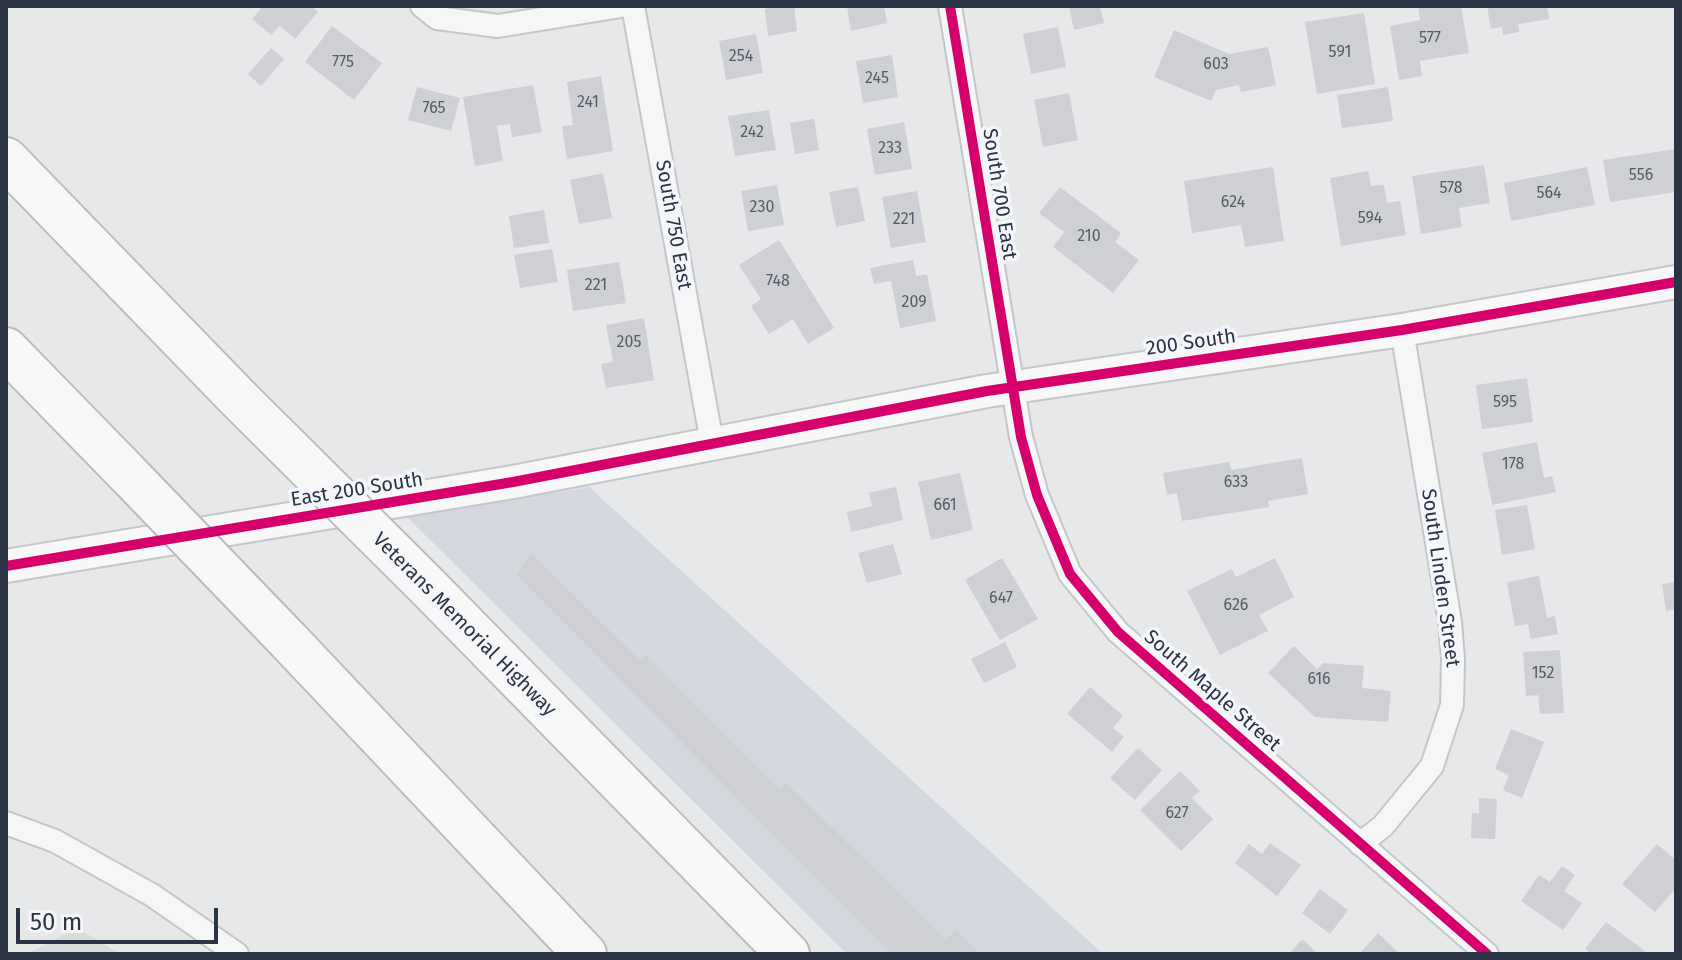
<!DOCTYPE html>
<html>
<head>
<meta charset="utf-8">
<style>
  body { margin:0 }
  #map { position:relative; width:1682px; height:960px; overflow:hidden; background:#e6e8ea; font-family:"Fira Sans",sans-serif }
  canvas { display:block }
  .frame { position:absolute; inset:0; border:8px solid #2b3445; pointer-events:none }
  .scale { position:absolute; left:16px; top:908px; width:202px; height:36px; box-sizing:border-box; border:4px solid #2b3445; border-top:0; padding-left:10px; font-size:24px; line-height:28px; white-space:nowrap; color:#2b3445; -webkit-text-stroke:6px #f4f6f9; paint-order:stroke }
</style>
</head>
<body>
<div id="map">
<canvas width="1682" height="960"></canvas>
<div class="frame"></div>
<div class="scale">50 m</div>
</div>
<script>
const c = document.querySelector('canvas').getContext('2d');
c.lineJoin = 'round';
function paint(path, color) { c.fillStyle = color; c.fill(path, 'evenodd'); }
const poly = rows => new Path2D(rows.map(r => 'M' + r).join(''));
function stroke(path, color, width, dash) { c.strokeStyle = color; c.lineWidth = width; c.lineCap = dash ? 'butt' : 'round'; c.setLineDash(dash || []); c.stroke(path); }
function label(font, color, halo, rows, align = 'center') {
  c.font = font + ' "Fira Sans",sans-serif'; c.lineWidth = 7; c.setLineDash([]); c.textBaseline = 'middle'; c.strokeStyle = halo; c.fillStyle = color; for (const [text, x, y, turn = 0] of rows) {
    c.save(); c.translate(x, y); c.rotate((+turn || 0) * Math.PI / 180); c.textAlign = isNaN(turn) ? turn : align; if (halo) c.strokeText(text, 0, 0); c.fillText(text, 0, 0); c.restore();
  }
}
const built = poly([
  [589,487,1103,954,847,954,407,517]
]);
const green = poly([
  [78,928,120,954,27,954]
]);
const building = poly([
  [263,6,311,6,318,12,295,39,280,26,271,35,252,19],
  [786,6,794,6,797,31,768,36,765,9],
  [847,6,884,6,887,23,851,31],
  [1069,6,1100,6,1104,23,1074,30],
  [1418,6,1461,6,1469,53,1420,61,1422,76,1399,80,1390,26,1420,20],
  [1487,6,1547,6,1549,19,1518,24,1519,32,1503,35,1502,27,1491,29],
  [1364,13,1375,84,1317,94,1305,22],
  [332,26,382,63,354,100,305,62],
  [1058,27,1066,67,1031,74,1023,34],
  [1174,30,1229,54,1268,47,1276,85,1241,92,1239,85,1216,90,1211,101,1154,77],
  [756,34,763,73,726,80,719,41],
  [271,48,284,59,261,86,248,74],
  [892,55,898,97,863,103,856,61],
  [601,76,613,151,567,159,562,126,573,125,567,82],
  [533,85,542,132,512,137,510,124,497,126,503,161,475,166,463,97],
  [417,87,460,98,451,131,408,120],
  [1388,87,1393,121,1342,128,1337,95],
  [1069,93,1078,140,1043,147,1034,100],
  [769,110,776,150,735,156,728,116],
  [814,119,819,150,795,154,790,123],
  [904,122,912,169,875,175,867,129],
  [1676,149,1676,192,1610,202,1603,160],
  [1484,165,1490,203,1459,208,1462,227,1421,234,1412,176],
  [1273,167,1284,241,1245,247,1241,225,1192,233,1184,181],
  [1587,167,1595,205,1511,221,1504,183],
  [1368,171,1371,186,1384,185,1387,203,1400,201,1406,235,1341,246,1330,178],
  [603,173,612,218,579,224,570,180],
  [777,185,784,225,748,231,741,191],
  [858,187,865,221,836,227,829,192],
  [1060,187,1121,233,1115,242,1139,260,1113,293,1053,247,1064,232,1039,213],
  [917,191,926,242,891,248,882,197],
  [544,210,549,243,514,248,509,216],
  [779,240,834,328,808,344,793,319,769,334,751,306,761,299,739,265],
  [552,249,558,282,520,288,514,255],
  [913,260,916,276,927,274,936,321,900,328,891,281,874,284,870,268],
  [619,262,626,303,573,311,567,270],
  [644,318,654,380,606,388,601,364,613,362,606,325],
  [1527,378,1533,422,1482,429,1476,385],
  [1537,442,1544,478,1552,476,1556,492,1492,505,1482,453],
  [1302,458,1308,494,1268,501,1269,507,1182,521,1177,493,1167,495,1163,473,1229,462,1231,470],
  [960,473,973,530,931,540,918,482],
  [896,487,903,520,851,532,847,512,872,506,869,493],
  [1527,505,1535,549,1502,555,1495,510],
  [893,544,902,574,867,583,858,553],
  [531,554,640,660,645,654,780,790,785,782,946,939,956,930,979,954,891,954,516,574],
  [1002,558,1038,619,1000,640,965,580],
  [1275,558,1294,597,1259,615,1268,631,1220,655,1187,591,1232,569,1236,577],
  [1539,576,1547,618,1555,616,1558,634,1531,639,1528,624,1515,626,1507,582],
  [1676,582,1676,609,1666,611,1662,584],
  [1005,642,1017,667,984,683,971,659],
  [1294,646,1317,669,1323,663,1364,666,1362,688,1391,691,1388,722,1315,717,1268,673],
  [1560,650,1564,713,1540,714,1538,695,1526,696,1523,652],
  [1090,687,1123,716,1113,728,1124,737,1112,752,1067,714],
  [1511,729,1544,742,1522,798,1503,790,1509,775,1495,769],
  [1138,748,1162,770,1135,800,1110,778],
  [1180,771,1200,791,1192,798,1213,819,1181,851,1140,810],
  [1479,798,1497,799,1495,839,1471,838,1472,813,1479,814],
  [1270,843,1301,865,1277,896,1235,863,1249,844,1262,854],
  [1657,844,1676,860,1676,888,1655,912,1622,884],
  [1562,866,1575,875,1564,891,1582,903,1563,930,1521,901,1539,875,1550,882],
  [1320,889,1348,910,1330,934,1302,913],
  [1606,922,1645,951,1643,954,1591,954,1585,949],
  [1378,933,1400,954,1359,954],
  [1302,939,1318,954,1289,954]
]);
const street = poly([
  [422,6,437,18,498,26,621,6],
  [633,6,712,443],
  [950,6,1021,437,1037,495,1070,574,1118,632,1487,954],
  [6,823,55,841,152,895,237,954],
  [1360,844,1383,826,1432,766,1452,705,1453,659,1450,622,1402,330]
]);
const secondary = poly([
  [6,566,513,482,987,391,1402,330,1676,282]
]);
const highway = poly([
  [6,159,239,399],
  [6,349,128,474],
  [427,586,788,954],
  [288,640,585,954]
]);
const highwayBridge = poly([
  [239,399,427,586],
  [128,474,288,640]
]);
const cycleway = poly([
  [950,6,1021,437,1037,495,1070,574,1118,632,1487,954],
  [6,566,513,482,987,391,1402,330,1676,282]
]);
const numberNames = [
  ["577",1430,39],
  ["591",1340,53],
  ["254",741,57],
  ["775",343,63],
  ["603",1216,65],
  ["245",877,79],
  ["241",588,103],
  ["765",434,109],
  ["242",752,133],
  ["233",890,149],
  ["556",1641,176],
  ["578",1451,189],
  ["564",1549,194],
  ["624",1233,203],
  ["230",762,208],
  ["594",1370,219],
  ["221",904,220],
  ["210",1089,237],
  ["748",778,282],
  ["221",596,286],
  ["209",914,303],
  ["205",629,343],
  ["595",1505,403],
  ["178",1513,465],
  ["633",1236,483],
  ["661",945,506],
  ["647",1001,599],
  ["626",1236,606],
  ["152",1543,674],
  ["616",1319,680],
  ["627",1177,814]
];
const streetNames = [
  ["South 700 East",999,194,81],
  ["South 750 East",673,225,80],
  ["200 South",1191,343,-8],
  ["East 200 South",357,490,-9],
  ["South Linden Street",1440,578,82],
  ["Veterans Memorial Highway",464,625,45],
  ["South Maple Street",1212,691,41]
];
paint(built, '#d4d7dd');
paint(green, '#d6ded6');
paint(building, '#ced0d3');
stroke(street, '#c4c6c8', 26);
stroke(secondary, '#c4c6c8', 36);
stroke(highway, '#b8bbbf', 46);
stroke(street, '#f5f6f7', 22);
stroke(secondary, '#f8f8f8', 32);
stroke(highway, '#f8f8f8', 42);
stroke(highwayBridge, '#b8bbbf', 46, []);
stroke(highwayBridge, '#f8f8f8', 42);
stroke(cycleway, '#d6006c', 10);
label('16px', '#545c69', null, numberNames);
label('20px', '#2b3445', '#f4f6f9', streetNames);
</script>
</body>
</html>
